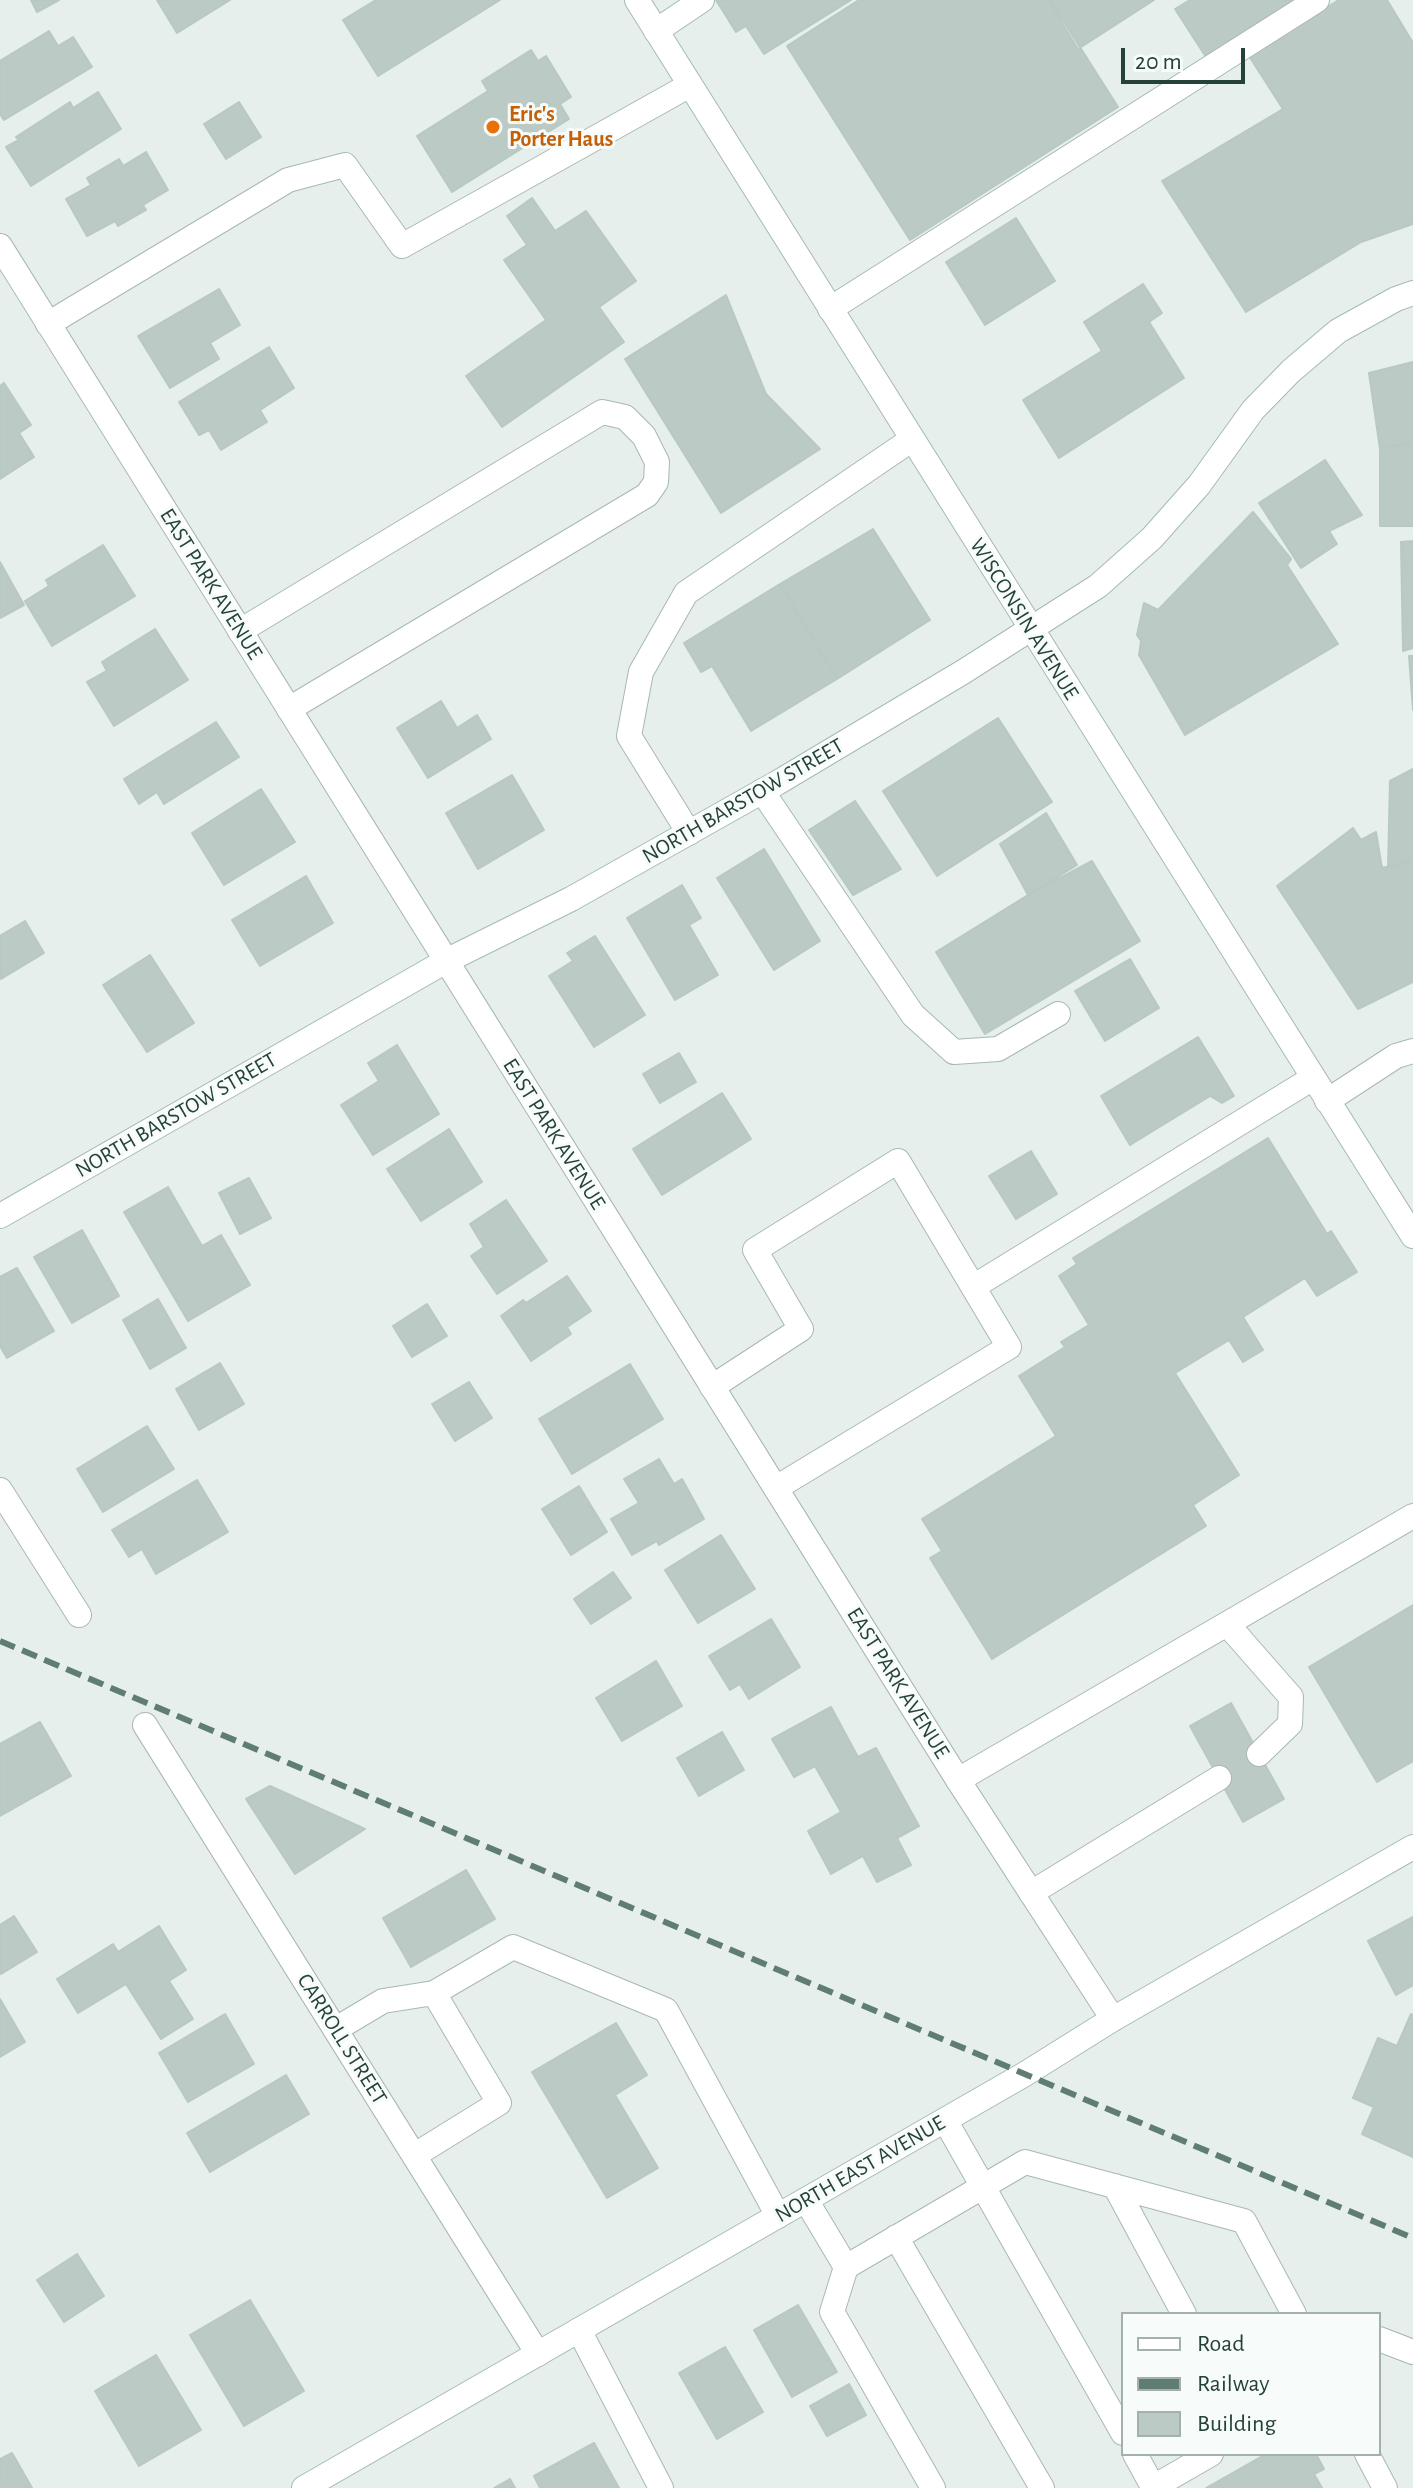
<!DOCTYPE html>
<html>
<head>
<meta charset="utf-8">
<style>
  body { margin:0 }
  #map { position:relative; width:1413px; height:2488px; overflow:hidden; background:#e6efeb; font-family:"Alegreya Sans",sans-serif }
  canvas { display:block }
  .legend { position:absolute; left:1121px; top:2312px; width:260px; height:144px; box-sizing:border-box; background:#f7fbf9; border:2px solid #a3b1ad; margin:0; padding:10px 14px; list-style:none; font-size:24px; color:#24423a }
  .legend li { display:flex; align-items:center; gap:16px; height:40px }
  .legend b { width:40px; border:2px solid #a3b1ad }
  .scale { position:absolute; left:1121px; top:48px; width:124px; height:36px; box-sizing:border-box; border:4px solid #24423a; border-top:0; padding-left:10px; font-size:24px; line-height:28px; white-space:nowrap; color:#24423a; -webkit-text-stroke:6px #f7fbf9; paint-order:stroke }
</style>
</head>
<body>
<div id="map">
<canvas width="1413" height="2488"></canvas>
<ul class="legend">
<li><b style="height:10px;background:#fff"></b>Road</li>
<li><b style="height:10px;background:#5f7d75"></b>Railway</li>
<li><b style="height:22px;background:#bbcac4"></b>Building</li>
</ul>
<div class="scale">20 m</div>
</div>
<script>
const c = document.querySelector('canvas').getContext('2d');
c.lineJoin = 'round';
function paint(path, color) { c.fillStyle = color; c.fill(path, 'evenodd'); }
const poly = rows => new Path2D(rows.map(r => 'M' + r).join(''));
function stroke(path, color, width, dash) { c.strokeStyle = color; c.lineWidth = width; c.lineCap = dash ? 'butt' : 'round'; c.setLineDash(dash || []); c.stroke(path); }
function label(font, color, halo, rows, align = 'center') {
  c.font = font + ' "Alegreya Sans",sans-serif'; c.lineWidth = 6; c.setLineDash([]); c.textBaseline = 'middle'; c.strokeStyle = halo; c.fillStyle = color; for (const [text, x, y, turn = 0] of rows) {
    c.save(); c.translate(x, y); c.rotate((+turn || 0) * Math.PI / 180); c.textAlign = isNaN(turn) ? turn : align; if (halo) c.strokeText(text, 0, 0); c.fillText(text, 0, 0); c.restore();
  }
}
const building = poly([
  [31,0,59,0,37,12,31,0],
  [157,0,230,0,177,33,157,0],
  [376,0,500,0,378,76,343,20,376,0],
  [716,0,851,0,764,54,746,26,736,32,716,0],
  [859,0,1050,0,1118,107,910,240,787,46,859,0],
  [1048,0,1154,0,1078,49,1048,0],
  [1190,0,1296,0,1206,57,1175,9,1190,0],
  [1339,0,1387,0,1413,43,1413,224,1361,242,1246,312,1162,181,1283,109,1249,56,1339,0],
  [49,31,58,46,73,37,92,67,4,120,0,114,0,61,49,31],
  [531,50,538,61,546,56,571,97,560,104,569,119,452,192,417,136,488,91,482,81,531,50],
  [98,92,121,129,31,186,6,147,19,140,16,137,70,102,73,108,98,92],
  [239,102,261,137,226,159,204,124,239,102],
  [146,152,168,190,143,205,146,210,118,226,115,221,87,236,66,199,91,185,87,178,119,159,123,166,146,152],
  [532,198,555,231,586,211,636,281,599,307,624,342,502,427,466,376,546,320,504,260,527,245,507,216,532,198],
  [1016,218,1055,281,985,325,946,262,1016,218],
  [1143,284,1162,313,1149,322,1184,378,1059,458,1023,400,1102,351,1084,322,1143,284],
  [219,289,240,325,210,343,219,359,170,388,138,336,219,289],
  [726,295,766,394,820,449,721,513,625,359,726,295],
  [269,347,294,388,260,410,267,422,221,450,209,430,199,435,179,402,269,347],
  [1413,362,1413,442,1380,449,1369,373,1413,362],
  [4,383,31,425,19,433,34,457,0,479,0,386,4,383],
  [1413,442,1413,526,1380,526,1380,449,1413,442],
  [1325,460,1362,515,1329,531,1337,544,1301,568,1259,503,1325,460],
  [1253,512,1291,559,1287,565,1338,644,1185,735,1139,655,1141,641,1137,635,1144,603,1158,610,1253,512],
  [873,529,930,620,837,679,780,584,873,529],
  [1413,541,1413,648,1403,651,1401,542,1413,541],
  [103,545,135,596,52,646,25,601,49,586,46,580,103,545],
  [0,562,24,605,0,618,0,562],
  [780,584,837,679,751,731,712,666,701,672,684,643,780,584],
  [155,629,188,680,114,726,87,682,107,671,102,662,155,629],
  [1409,656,1413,656,1413,710,1409,656],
  [441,701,457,728,477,715,491,739,428,778,397,728,441,701],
  [998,718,1052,802,937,876,883,791,998,718],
  [216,722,239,757,164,804,157,792,139,804,124,779,216,722],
  [1413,769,1413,861,1388,868,1390,781,1413,769],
  [512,775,544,830,478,869,446,813,512,775],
  [261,789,295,842,224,885,192,833,261,789],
  [855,801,901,869,853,895,809,830,855,801],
  [1046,813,1077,865,1028,895,1000,844,1046,813],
  [1353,828,1361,840,1376,832,1382,868,1413,861,1413,982,1358,1009,1277,886,1353,828],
  [764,849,820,941,774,970,717,878,764,849],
  [1092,861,1140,941,985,1034,936,952,1028,895,1092,861],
  [306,876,333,923,260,966,232,920,306,876],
  [682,885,701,918,689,925,718,975,675,1000,627,918,682,885],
  [25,921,44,953,1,979,0,936,25,921],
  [595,936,645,1015,594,1047,549,976,573,961,567,953,595,936],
  [150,955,194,1023,147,1052,103,985,150,955],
  [1130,959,1159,1008,1105,1041,1075,991,1130,959],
  [1198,1037,1234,1096,1222,1103,1210,1096,1130,1145,1101,1096,1198,1037],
  [397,1045,439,1114,373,1155,341,1105,379,1081,368,1063,397,1045],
  [679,1053,696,1082,660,1103,643,1074,679,1053],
  [722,1093,751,1139,662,1195,633,1149,722,1093],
  [449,1129,482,1182,421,1221,387,1169,449,1129],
  [1268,1138,1327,1234,1331,1231,1357,1272,1317,1296,1305,1278,1243,1317,1263,1350,1243,1362,1229,1340,1175,1373,1239,1475,1193,1505,1206,1526,992,1659,930,1558,942,1551,922,1519,1056,1436,1019,1376,1065,1347,1061,1342,1089,1325,1059,1276,1077,1264,1073,1258,1268,1138],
  [1031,1151,1057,1194,1016,1219,989,1176,1031,1151],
  [249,1178,271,1218,240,1234,219,1193,249,1178],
  [168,1187,202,1246,221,1235,250,1285,188,1321,124,1212,168,1187],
  [506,1200,547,1261,497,1294,471,1256,484,1247,470,1224,506,1200],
  [82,1230,119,1296,72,1323,34,1257,82,1230],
  [17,1268,54,1331,7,1358,0,1346,0,1277,17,1268],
  [567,1276,591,1311,567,1327,571,1334,531,1361,501,1316,523,1300,526,1303,567,1276],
  [158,1299,186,1348,150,1369,123,1320,158,1299],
  [427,1304,447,1336,412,1357,393,1326,427,1304],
  [220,1363,244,1404,199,1430,176,1389,220,1363],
  [630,1364,663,1419,572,1474,539,1419,630,1364],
  [469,1382,492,1418,455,1441,432,1404,469,1382],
  [147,1426,174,1469,103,1512,77,1469,147,1426],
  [659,1459,674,1484,682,1479,704,1519,659,1545,657,1541,632,1555,611,1519,639,1503,624,1479,659,1459],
  [197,1480,228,1532,156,1574,142,1549,129,1557,112,1530,197,1480],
  [579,1486,607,1532,571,1555,542,1509,579,1486],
  [721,1535,755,1589,698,1623,665,1570,721,1535],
  [613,1572,631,1598,591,1624,574,1599,613,1572],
  [1413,1605,1413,1761,1377,1782,1309,1667,1413,1605],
  [771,1619,800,1667,749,1699,740,1684,730,1690,709,1656,771,1619],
  [656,1661,682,1706,622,1741,596,1698,656,1661],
  [1231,1703,1284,1799,1243,1822,1190,1726,1231,1703],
  [831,1707,858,1757,876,1748,919,1826,897,1838,911,1865,877,1882,863,1856,831,1874,808,1831,841,1812,815,1766,794,1777,772,1739,831,1707],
  [40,1722,71,1776,0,1816,0,1744,40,1722],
  [722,1732,744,1770,699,1796,677,1758,722,1732],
  [270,1786,365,1829,295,1874,246,1799,270,1786],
  [466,1870,495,1919,411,1967,383,1918,466,1870],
  [14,1916,37,1952,1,1974,0,1925,14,1916],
  [1413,1917,1413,1985,1396,1995,1368,1941,1413,1917],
  [159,1926,186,1970,169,1981,193,2019,161,2039,126,1984,78,2013,57,1979,113,1944,118,1952,159,1926],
  [0,1999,25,2042,0,2057,0,1999],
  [225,2014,254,2064,188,2102,159,2053,225,2014],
  [1411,2014,1413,2015,1413,2157,1362,2134,1374,2107,1353,2098,1378,2038,1397,2046,1411,2014],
  [616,2023,647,2075,615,2095,658,2168,607,2198,532,2072,616,2023],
  [286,2075,309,2114,210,2172,187,2133,286,2075],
  [77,2254,104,2296,64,2322,37,2280,77,2254],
  [250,2300,304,2391,244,2426,190,2335,250,2300],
  [798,2305,837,2372,792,2397,754,2330,798,2305],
  [725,2347,763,2412,717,2439,679,2373,725,2347],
  [156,2355,201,2430,139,2466,95,2391,156,2355],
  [849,2384,866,2415,827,2436,810,2406,849,2384],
  [594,2443,619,2488,540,2488,534,2476,594,2443],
  [12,2453,32,2488,0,2488,0,2459,12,2453],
  [1266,2454,1316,2454,1324,2469,1314,2474,1322,2488,1206,2488,1266,2454],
  [510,2479,515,2488,494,2488,510,2479]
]);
const lane = poly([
  [656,31,702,0],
  [830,309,1317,0],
  [48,324,288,180,345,165,402,246,690,85],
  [240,631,602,412,625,417,644,436,657,462,656,482,647,495,289,709],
  [762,791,913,1015,954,1052,998,1049,1058,1014],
  [689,833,629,736,641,672,686,593,911,440],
  [1327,1101,1396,1056,1413,1051],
  [973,1287,1313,1078],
  [712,1387,801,1329,755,1250,898,1161,1009,1347,776,1488],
  [1227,1624,1291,1697,1290,1724,1259,1754],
  [958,1780,1413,1516],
  [1031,1893,1219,1778],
  [336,2029,383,2001,434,1993],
  [945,2120,1123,2433],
  [415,2155,499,2103,434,1993,513,1947,666,2010,778,2216],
  [1115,2186,1184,2314],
  [806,2200,846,2267,1025,2162,1244,2221,1294,2314],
  [896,2237,1042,2488],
  [846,2267,832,2312,933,2488],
  [579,2330,661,2488],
  [1379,2339,1413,2352],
  [1135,2454,1153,2487],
  [1367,2454,1385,2488],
  [1152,2488,1211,2454]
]);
const street = poly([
  [0,246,958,1780,1113,2019],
  [0,1490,79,1615],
  [145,1725,538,2354]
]);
const secondary = poly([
  [637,0,1413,1236],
  [0,1216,446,961,571,899,777,783,963,672,1098,586,1152,538,1199,485,1253,410,1291,371,1338,331,1396,299,1413,293],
  [304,2488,1025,2074,1113,2019,1413,1847]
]);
const rail = poly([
  [0,1641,1413,2238]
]);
const markers = [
  [493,127,8,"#e8710a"]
];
const foodNames = [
  ["Eric's",509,114],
  ["Porter Haus",509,139]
];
const streetNames = [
  ["EAST PARK AVENUE",211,584,58],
  ["WISCONSIN AVENUE",1024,619,58],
  ["NORTH BARSTOW STREET",743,801,-30],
  ["NORTH BARSTOW STREET",176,1115,-30],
  ["EAST PARK AVENUE",554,1134,58],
  ["EAST PARK AVENUE",898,1683,58],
  ["CARROLL STREET",342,2039,58],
  ["NORTH EAST AVENUE",860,2169,-30]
];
paint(building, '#bbcac4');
stroke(building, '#b8c9c2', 2);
stroke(lane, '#a8b8b2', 26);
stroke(street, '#a8b8b2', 26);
stroke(secondary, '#a4bbb3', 26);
stroke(lane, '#fff', 24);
stroke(street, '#fff', 24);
stroke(secondary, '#fff', 24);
stroke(rail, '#5f7d75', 6, [16, 8]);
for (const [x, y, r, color] of markers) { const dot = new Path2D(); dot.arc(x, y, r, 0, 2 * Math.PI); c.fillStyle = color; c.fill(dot); stroke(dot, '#f7fbf9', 3); }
label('bold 22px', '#c56008', '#f7fbf9', foodNames, 'left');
label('22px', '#24423a', '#f7fbf9', streetNames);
</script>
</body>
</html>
